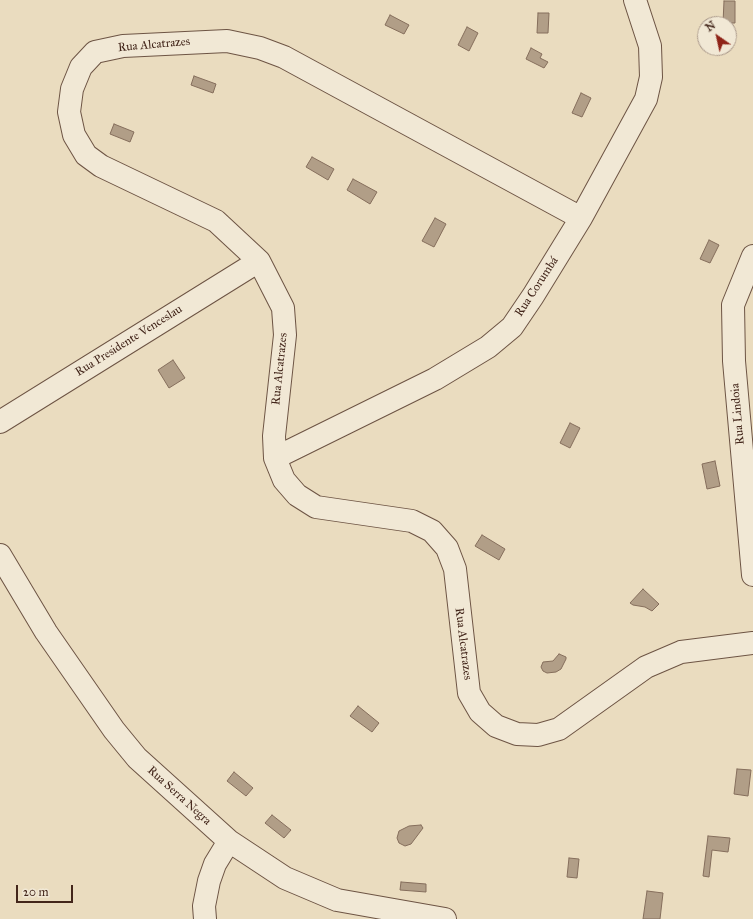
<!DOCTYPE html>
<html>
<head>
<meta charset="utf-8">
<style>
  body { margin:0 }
  #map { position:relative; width:753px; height:919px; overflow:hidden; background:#eadcbf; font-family:"IM FELL Great Primer",serif }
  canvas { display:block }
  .north { position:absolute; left:697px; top:16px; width:40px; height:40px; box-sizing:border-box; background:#f1e8d5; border:1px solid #ab9a8b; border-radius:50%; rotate:326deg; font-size:11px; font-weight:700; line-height:16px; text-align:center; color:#43261b }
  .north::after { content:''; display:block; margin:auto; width:14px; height:18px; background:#8f2418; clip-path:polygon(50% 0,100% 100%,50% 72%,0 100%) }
  .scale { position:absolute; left:16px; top:885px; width:57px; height:18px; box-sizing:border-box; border:2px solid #43261b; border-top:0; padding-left:5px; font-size:12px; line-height:14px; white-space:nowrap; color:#43261b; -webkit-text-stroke:3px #f1e8d5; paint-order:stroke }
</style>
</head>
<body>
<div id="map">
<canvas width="753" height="919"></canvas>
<div class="north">N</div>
<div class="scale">20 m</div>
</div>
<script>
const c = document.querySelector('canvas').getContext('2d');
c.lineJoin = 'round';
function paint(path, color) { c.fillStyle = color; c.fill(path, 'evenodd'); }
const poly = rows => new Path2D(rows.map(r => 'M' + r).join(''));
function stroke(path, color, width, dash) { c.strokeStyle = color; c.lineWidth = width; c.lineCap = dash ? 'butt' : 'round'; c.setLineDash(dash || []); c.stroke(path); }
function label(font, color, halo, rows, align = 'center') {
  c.font = font + ' "IM FELL Great Primer",serif'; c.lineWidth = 3; c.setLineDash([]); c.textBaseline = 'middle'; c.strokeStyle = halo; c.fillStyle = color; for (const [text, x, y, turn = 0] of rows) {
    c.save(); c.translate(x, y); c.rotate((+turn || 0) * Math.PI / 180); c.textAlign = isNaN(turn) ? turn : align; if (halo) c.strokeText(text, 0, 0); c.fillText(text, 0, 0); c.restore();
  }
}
const water = poly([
  [724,1,735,1,735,23,723,23,724,1],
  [538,13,549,13,548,33,537,33,538,13],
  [390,15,409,25,404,34,385,25,390,15],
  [467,27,478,33,469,51,458,45,467,27],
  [531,48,542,54,540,58,548,62,544,68,526,59,531,48],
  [194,76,216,84,213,93,191,85,194,76],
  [581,93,591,98,582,117,572,113,581,93],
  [114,124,134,132,130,142,110,134,114,124],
  [312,157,334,169,328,180,306,167,312,157],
  [353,179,377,192,370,204,347,190,353,179],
  [435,218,446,224,434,247,422,241,435,218],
  [709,240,719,245,710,263,700,259,709,240],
  [173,360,185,378,169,388,158,370,173,360],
  [570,423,580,428,570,448,560,443,570,423],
  [715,461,720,486,707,489,702,464,715,461],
  [482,535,505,549,499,560,475,546,482,535],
  [643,589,659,604,652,611,645,607,633,605,630,603,643,589],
  [559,654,566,657,566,659,561,669,556,672,547,673,543,671,541,667,543,662,553,661,559,654],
  [358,706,379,723,372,732,350,716,358,706],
  [737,769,751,770,748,796,734,794,737,769],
  [234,772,253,788,246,796,227,781,234,772],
  [272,815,291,830,284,838,265,823,272,815],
  [421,825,423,828,411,844,405,846,399,843,397,838,399,831,409,826,421,825],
  [708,836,730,838,728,852,712,850,709,877,703,876,708,836],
  [569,858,579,859,577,878,567,877,569,858],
  [401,882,426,884,426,892,400,890,401,882],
  [647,891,663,893,660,919,643,919,647,891]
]);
const minor = poly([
  [581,218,284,57,260,48,227,41,123,46,95,52,81,67,72,89,69,112,74,135,86,155,101,166,216,221,259,261,283,308,285,335,274,436,275,458,284,480,297,495,316,507,412,521,432,531,447,548,455,569,469,693,480,712,496,726,517,734,538,735,559,729,646,667,681,652,753,643],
  [753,256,733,305,734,361,753,575],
  [0,422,259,261],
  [275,458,435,379,488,347,512,327,533,296,581,218,646,99,651,77,650,46,635,0],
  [0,555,46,632,114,730,137,758,229,841,285,878,337,900,445,919],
  [205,919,204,906,209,881,215,864,229,841]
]);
const streetNames = [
  ["Rua Alcatrazes",154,45,-5],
  ["Rua Corumbá",537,287,-57],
  ["Rua Presidente Venceslau",129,341,-32],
  ["Rua Alcatrazes",280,369,-84],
  ["Rua Lindoia",738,414,-95],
  ["Rua Alcatrazes",463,644,83],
  ["Rua Serra Negra",179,796,42]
];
paint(water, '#b19e87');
stroke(water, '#856e5c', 1);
stroke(minor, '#6d5444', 24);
stroke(minor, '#f1e8d5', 22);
label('12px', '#43261b', '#f1e8d5', streetNames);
</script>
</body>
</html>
